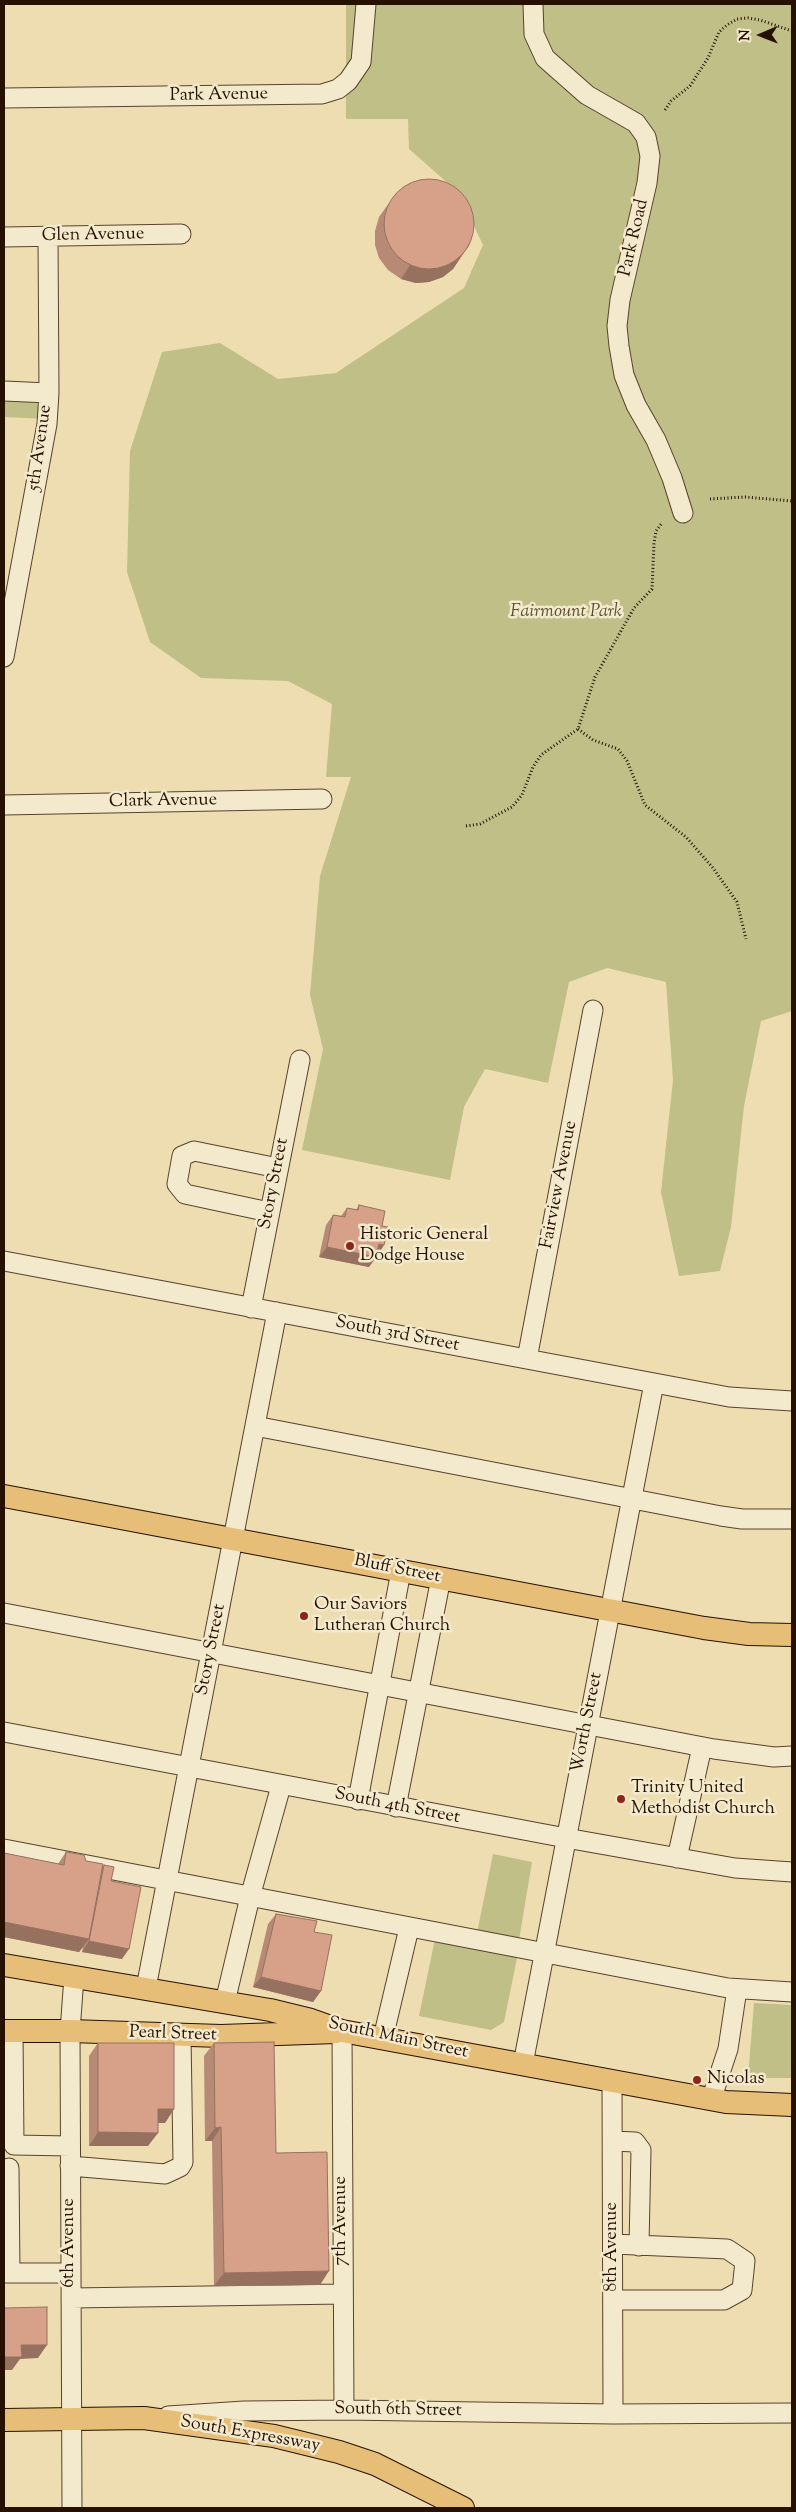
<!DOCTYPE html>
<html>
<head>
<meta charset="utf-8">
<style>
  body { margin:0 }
  #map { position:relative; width:796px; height:2512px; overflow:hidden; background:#edddb1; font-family:"Sorts Mill Goudy",serif }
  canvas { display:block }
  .frame { position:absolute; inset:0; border:5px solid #261000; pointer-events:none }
  .north { position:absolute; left:736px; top:10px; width:50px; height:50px; -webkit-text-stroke:4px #f3e9cc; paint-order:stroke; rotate:269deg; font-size:14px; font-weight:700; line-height:20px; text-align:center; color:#261000 }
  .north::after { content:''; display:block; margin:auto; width:18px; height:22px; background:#261000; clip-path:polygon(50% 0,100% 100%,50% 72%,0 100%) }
</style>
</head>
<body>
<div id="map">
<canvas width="796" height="2512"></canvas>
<div class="frame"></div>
<div class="north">N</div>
</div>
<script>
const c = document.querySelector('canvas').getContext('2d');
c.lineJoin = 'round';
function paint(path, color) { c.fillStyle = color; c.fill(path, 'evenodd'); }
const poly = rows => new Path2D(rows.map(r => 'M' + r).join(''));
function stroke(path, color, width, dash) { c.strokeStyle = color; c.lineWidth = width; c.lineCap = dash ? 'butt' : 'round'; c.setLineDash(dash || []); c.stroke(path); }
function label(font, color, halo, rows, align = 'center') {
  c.font = font + ' "Sorts Mill Goudy",serif'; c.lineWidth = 5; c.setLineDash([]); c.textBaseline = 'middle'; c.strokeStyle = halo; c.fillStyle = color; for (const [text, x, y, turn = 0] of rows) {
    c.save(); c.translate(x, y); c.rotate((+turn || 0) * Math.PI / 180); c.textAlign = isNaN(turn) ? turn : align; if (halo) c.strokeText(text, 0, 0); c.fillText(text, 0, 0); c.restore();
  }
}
const green = poly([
  [346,4,792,4,792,1011,761,1021,744,1106,731,1227,720,1271,679,1276,661,1192,673,1080,666,982,607,968,569,982,548,1083,485,1069,464,1107,450,1180,302,1150,323,1049,310,995,320,876,351,777,326,777,332,704,288,681,201,678,150,642,127,572,130,451,162,352,220,343,278,379,336,373,464,288,483,245,458,192,409,149,408,119,346,119],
  [4,401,48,403,47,419,4,417],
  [493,1854,532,1862,519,1940,477,1933],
  [435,1939,518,1953,504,2022,491,2030,419,2016],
  [754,2003,792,2005,792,2078,748,2078]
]);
const path = poly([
  [665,110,671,101,690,86,708,58,719,32,727,25,737,19,748,18,760,20,792,31],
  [710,499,745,497,792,501],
  [578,729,593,740,618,749,627,761,645,805,686,837,713,868,737,902,746,939],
  [466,826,480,824,512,807,522,795,533,767,541,755,578,729,595,677,634,608,652,589,654,543,656,531,662,523]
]);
const minor = poly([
  [533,4,534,34,545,58,587,95,636,123,646,137,650,156,647,183,620,300,617,326,619,346,624,375,636,405,656,440,672,478,683,513],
  [4,98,322,94,338,89,348,81,361,62,366,4],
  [4,237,181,234],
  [4,391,49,393],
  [4,657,47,424,49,393,48,237],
  [4,805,322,799],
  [269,1212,185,1194,177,1184,182,1156,194,1151,278,1168],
  [4,1261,729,1397,792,1401],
  [251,1308,300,1060],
  [527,1359,593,1010],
  [255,1426,721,1516,742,1519,792,1519],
  [4,1613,714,1749,774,1757,792,1756],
  [4,1732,566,1838,735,1868,792,1872],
  [358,1800,401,1571],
  [396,1807,441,1578],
  [4,1849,728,1988,792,1992],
  [677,1858,702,1747],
  [146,1988,277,1312],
  [225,2002,250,1897,281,1786],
  [13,2031,14,2145,70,2146],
  [342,2031,344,2410],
  [383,2038,409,1928],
  [523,2064,654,1383],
  [612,2080,613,2414],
  [711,2100,728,2049,737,1989],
  [613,2141,635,2142,641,2150,639,2246],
  [70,2166,165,2174,180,2167,183,2162,181,2035],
  [9,2168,10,2273],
  [613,2244,727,2249,745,2261,742,2290,724,2300,613,2300],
  [4,2273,71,2273],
  [71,2298,343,2294],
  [168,2416,244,2411,344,2410,613,2414,792,2413],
  [72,2508,70,2031,74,1977]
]);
const major = poly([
  [4,1496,704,1628,749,1634,792,1635],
  [4,1965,270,2010,311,2020,342,2031,726,2102,792,2105],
  [4,2031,70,2031,221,2036,336,2032],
  [4,2420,144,2418,274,2436,339,2452,375,2464,463,2508]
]);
const wall = poly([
  [389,203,470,244,453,269,443,277,429,282,416,283,401,279,388,270,379,258,375,245,375,231,379,217],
  [359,1205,382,1226,377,1256,369,1267,319,1257,326,1225,333,1215,341,1216,347,1208,356,1210],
  [66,1852,86,1861,103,1866,111,1881,122,1959,82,1952,83,1947,79,1952,4,1937,4,1853,58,1864],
  [276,1914,314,1932,321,1991,313,2002,253,1987,268,1924],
  [98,2043,174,2109,165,2123,158,2123,148,2146,89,2146,89,2056],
  [214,2043,276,2153,320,2285,214,2286,212,2141,205,2141,204,2056]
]);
const shadedWall = poly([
  [462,255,453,269,443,277,429,282,416,283,401,279,410,265],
  [379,1244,384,1245,377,1256,371,1255],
  [327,1247,376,1257,369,1267,319,1257],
  [4,1922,89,1939,79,1952,4,1937],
  [89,1941,129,1949,122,1959,82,1952],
  [261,1977,321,1991,313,2002,253,1987],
  [158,2109,174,2109,165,2123,148,2123],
  [221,2127,212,2141,205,2141,215,2128],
  [98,2132,158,2133,148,2146,89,2146],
  [329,2271,320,2285,214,2286,224,2273],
  [21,2345,47,2345,38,2358,20,2359,12,2370,4,2370,4,2357]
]);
const building = poly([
  '384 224a45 45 0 1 1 90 0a45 45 0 1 1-90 0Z',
  [359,1205,385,1211,382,1226,388,1227,384,1245,379,1244,376,1257,327,1247,333,1215,345,1217,347,1208,358,1210,359,1205],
  [66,1852,84,1855,86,1861,103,1864,89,1939,4,1922,4,1853,64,1865,66,1852],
  [104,1865,114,1867,111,1881,141,1887,129,1949,89,1941,104,1865],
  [276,1914,317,1921,314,1932,332,1935,321,1991,261,1977,276,1914],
  [274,2042,276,2153,327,2152,329,2271,224,2273,221,2127,215,2128,214,2043,274,2042],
  [98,2043,174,2043,174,2109,158,2109,158,2133,98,2132,98,2043],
  [47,2307,47,2345,21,2345,22,2357,4,2357,4,2308,47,2307]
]);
const markers = [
  [350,1246,5,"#8f2418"],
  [304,1616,5,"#8f2418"],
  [621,1799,5,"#8f2418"],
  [697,2080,5,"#8f2418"]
];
const streetNames = [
  ["Park Avenue",219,96,-1],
  ["Glen Avenue",93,236,-1],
  ["Park Road",635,238,-77],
  ["5th Avenue",41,448,-82],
  ["Clark Avenue",163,802,-1],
  ["Story Street",275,1184,-79],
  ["Fairview Avenue",560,1185,-79],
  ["South 3rd Street",397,1335,11],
  ["Bluff Street",397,1570,11],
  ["Story Street",212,1650,-79],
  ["Worth Street",588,1723,-79],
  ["South 4th Street",397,1807,11],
  ["Pearl Street",173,2035,2],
  ["South Main Street",398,2039,12],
  ["7th Avenue",342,2221,-90],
  ["6th Avenue",70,2243,-90],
  ["8th Avenue",613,2247,-90],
  ["South 6th Street",398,2411,1],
  ["South Expressway",250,2435,10]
];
const parkNames = [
  ["Fairmount Park",566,613]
];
const poiNames = [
  ["Historic General",360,1236],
  ["Dodge House",360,1257],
  ["Our Saviors",314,1606],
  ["Lutheran Church",314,1627],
  ["Trinity United",631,1789],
  ["Methodist Church",631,1810],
  ["Nicolas",707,2080]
];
paint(green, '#bfbf87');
stroke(minor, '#58432c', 21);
stroke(major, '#261000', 24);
stroke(path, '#261000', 3, [1, 2.5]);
stroke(minor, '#f3e9cc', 19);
stroke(major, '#e6be78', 22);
paint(wall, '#b88a75');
paint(shadedWall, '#96715f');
paint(building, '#d6a188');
stroke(building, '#96715f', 1);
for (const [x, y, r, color] of markers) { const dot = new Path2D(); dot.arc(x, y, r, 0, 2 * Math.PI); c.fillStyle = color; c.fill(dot); stroke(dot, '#f3e9cc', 2); }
label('18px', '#261000', '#f3e9cc', streetNames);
label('italic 18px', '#5c4d2f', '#f3e9cc', parkNames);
label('18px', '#261000', '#f3e9cc', poiNames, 'left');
</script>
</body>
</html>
